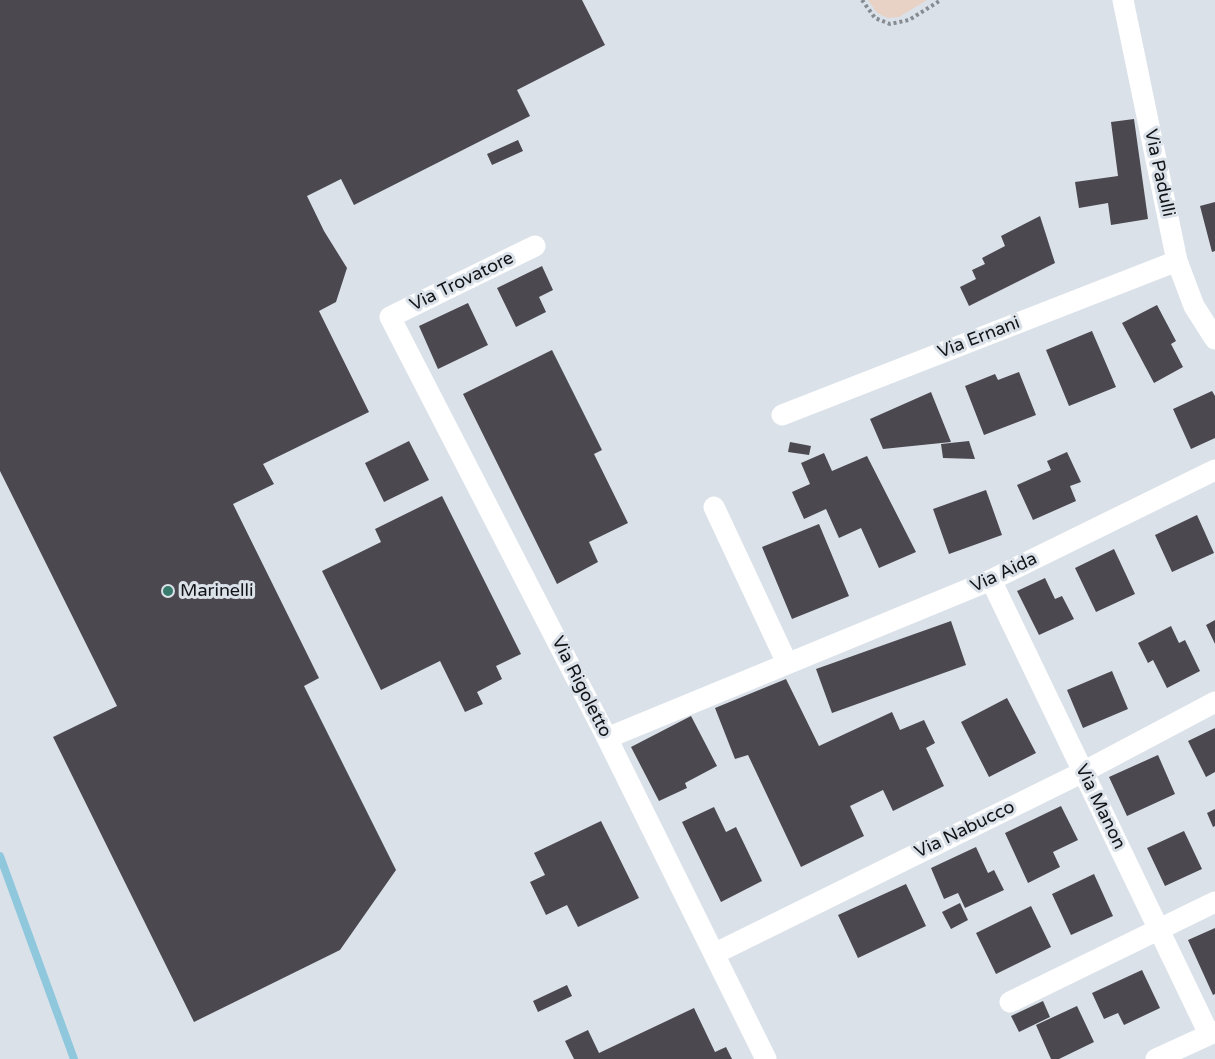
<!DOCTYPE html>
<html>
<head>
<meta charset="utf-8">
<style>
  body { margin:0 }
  canvas { display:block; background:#dae1e9 }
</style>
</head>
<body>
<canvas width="1215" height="1059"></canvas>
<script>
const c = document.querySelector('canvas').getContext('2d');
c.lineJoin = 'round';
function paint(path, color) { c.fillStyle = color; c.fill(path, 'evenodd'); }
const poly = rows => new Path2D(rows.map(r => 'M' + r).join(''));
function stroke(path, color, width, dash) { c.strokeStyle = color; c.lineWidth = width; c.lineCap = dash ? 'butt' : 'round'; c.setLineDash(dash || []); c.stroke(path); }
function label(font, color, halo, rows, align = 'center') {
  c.font = font + ' "Varela Round",sans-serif'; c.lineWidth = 6; c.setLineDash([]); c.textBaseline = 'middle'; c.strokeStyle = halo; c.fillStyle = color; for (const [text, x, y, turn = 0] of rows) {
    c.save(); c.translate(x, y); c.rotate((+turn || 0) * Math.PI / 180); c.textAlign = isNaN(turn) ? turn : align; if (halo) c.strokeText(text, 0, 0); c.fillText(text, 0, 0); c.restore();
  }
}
const education = poly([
  [868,0,927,0,899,17,888,18,877,13]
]);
const stream = poly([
  [0,856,74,1059]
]);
const building = poly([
  [0,0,582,0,605,45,517,90,530,116,354,205,341,179,307,196,324,231,347,268,336,302,319,311,369,412,263,464,274,484,233,504,319,678,304,686,396,870,340,950,194,1022,53,737,117,706,0,471],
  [1134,119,1148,219,1111,225,1108,203,1079,208,1075,182,1118,176,1111,122],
  [518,140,523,151,492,165,487,154],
  [1215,202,1215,251,1212,252,1200,206],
  [1040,216,1055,263,969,306,960,287,976,279,972,270,985,264,982,258,1005,246,1001,236],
  [542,266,553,290,539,297,546,312,516,327,497,288],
  [468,303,488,345,438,369,419,326],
  [1157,305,1176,341,1171,344,1183,367,1154,383,1122,323],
  [1092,331,1116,387,1069,406,1046,350],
  [552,350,602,450,594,454,628,523,589,542,598,562,557,584,463,394],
  [1019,372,1036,415,984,435,965,386,995,374,998,380],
  [1212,391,1215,396,1215,438,1191,449,1173,409],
  [931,392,951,442,883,449,870,419],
  [409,441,429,480,384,502,365,463],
  [969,441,975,459,943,458,941,444],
  [790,442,811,446,809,455,788,452],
  [1067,452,1081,482,1070,486,1076,501,1033,520,1017,485,1051,470,1047,461],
  [824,453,832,471,867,456,916,552,879,568,861,528,839,538,826,509,804,519,792,492,810,484,801,463],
  [986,490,1002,535,949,554,933,509],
  [442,496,521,654,496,666,502,679,477,692,483,704,465,712,440,661,381,690,322,571,381,542,375,529],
  [1197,515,1214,553,1172,572,1155,535],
  [819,524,849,596,792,619,762,547],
  [1114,549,1135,594,1096,612,1075,568],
  [1045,578,1055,599,1062,596,1074,619,1039,635,1017,591],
  [1215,620,1215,644,1206,625],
  [951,621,966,665,832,713,816,669],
  [1171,626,1179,643,1185,640,1200,671,1167,688,1153,660,1148,663,1138,643],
  [1112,671,1128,709,1083,728,1067,690],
  [786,679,819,746,892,712,900,730,924,720,935,743,926,748,944,786,893,811,883,790,850,806,864,836,801,867,748,755,735,759,715,708],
  [1007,698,1036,753,989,777,961,722],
  [691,716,717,766,685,783,687,788,659,801,631,747],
  [1215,728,1215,772,1206,777,1188,741],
  [1158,755,1175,794,1127,816,1109,777],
  [1061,806,1078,840,1053,852,1060,867,1028,883,1005,833],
  [714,807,726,832,736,827,762,881,721,902,682,822],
  [1215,809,1215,826,1213,827,1207,813],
  [601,821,639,898,578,927,567,905,546,915,530,882,545,875,534,853],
  [1184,831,1202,869,1165,886,1147,848],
  [976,847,988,873,994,870,1004,890,965,908,958,893,944,899,931,868],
  [1094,874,1113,916,1071,935,1052,894],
  [906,884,926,926,858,958,838,915],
  [960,903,968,920,951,929,942,912],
  [1031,906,1051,947,996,974,976,933],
  [1215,928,1215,994,1213,995,1188,940],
  [1142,970,1160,1008,1124,1025,1118,1013,1104,1019,1092,993],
  [567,985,572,996,538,1012,533,1001],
  [1043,1001,1050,1017,1019,1032,1011,1016],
  [1077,1006,1094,1042,1059,1059,1051,1059,1036,1025],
  [694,1008,715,1052,726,1047,732,1059,574,1059,565,1041,588,1030,599,1053]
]);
const path = poly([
  [862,0,875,18,890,24,909,20,941,0]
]);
const minor = poly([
  [1123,0,1177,261,1194,306,1215,339],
  [535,246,390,317,607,738,766,1059],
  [782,415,1177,261],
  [714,507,787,663],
  [991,580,1209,1034],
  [607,738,991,580,1215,470],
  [714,954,1083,772,1215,702],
  [1010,1002,1215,902],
  [1156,1059,1215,1032]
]);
const markers = [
  [168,591,6,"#387a6b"]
];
const streetNames = [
  ["Via Padulli",1159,173,78],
  ["Via Trovatore",462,282,-26],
  ["Via Ernani",979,338,-21],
  ["Via Aida",1004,573,-25],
  ["Via Rigoletto",581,687,63],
  ["Via Manon",1100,807,64],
  ["Via Nabucco",965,830,-26]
];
const poiNames = [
  ["Marinelli",180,591]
];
paint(education, '#e8d2c5');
stroke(stream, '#8fc8dd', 8);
paint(building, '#4b4850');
stroke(path, '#868b91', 4, [3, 3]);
stroke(minor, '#fff', 21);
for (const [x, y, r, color] of markers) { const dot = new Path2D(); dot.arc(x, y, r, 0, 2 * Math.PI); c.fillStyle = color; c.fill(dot); stroke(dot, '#dae1e9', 2); }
label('18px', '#121417', '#dae1e9', streetNames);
label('18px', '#121417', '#dae1e9', poiNames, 'left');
</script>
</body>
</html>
